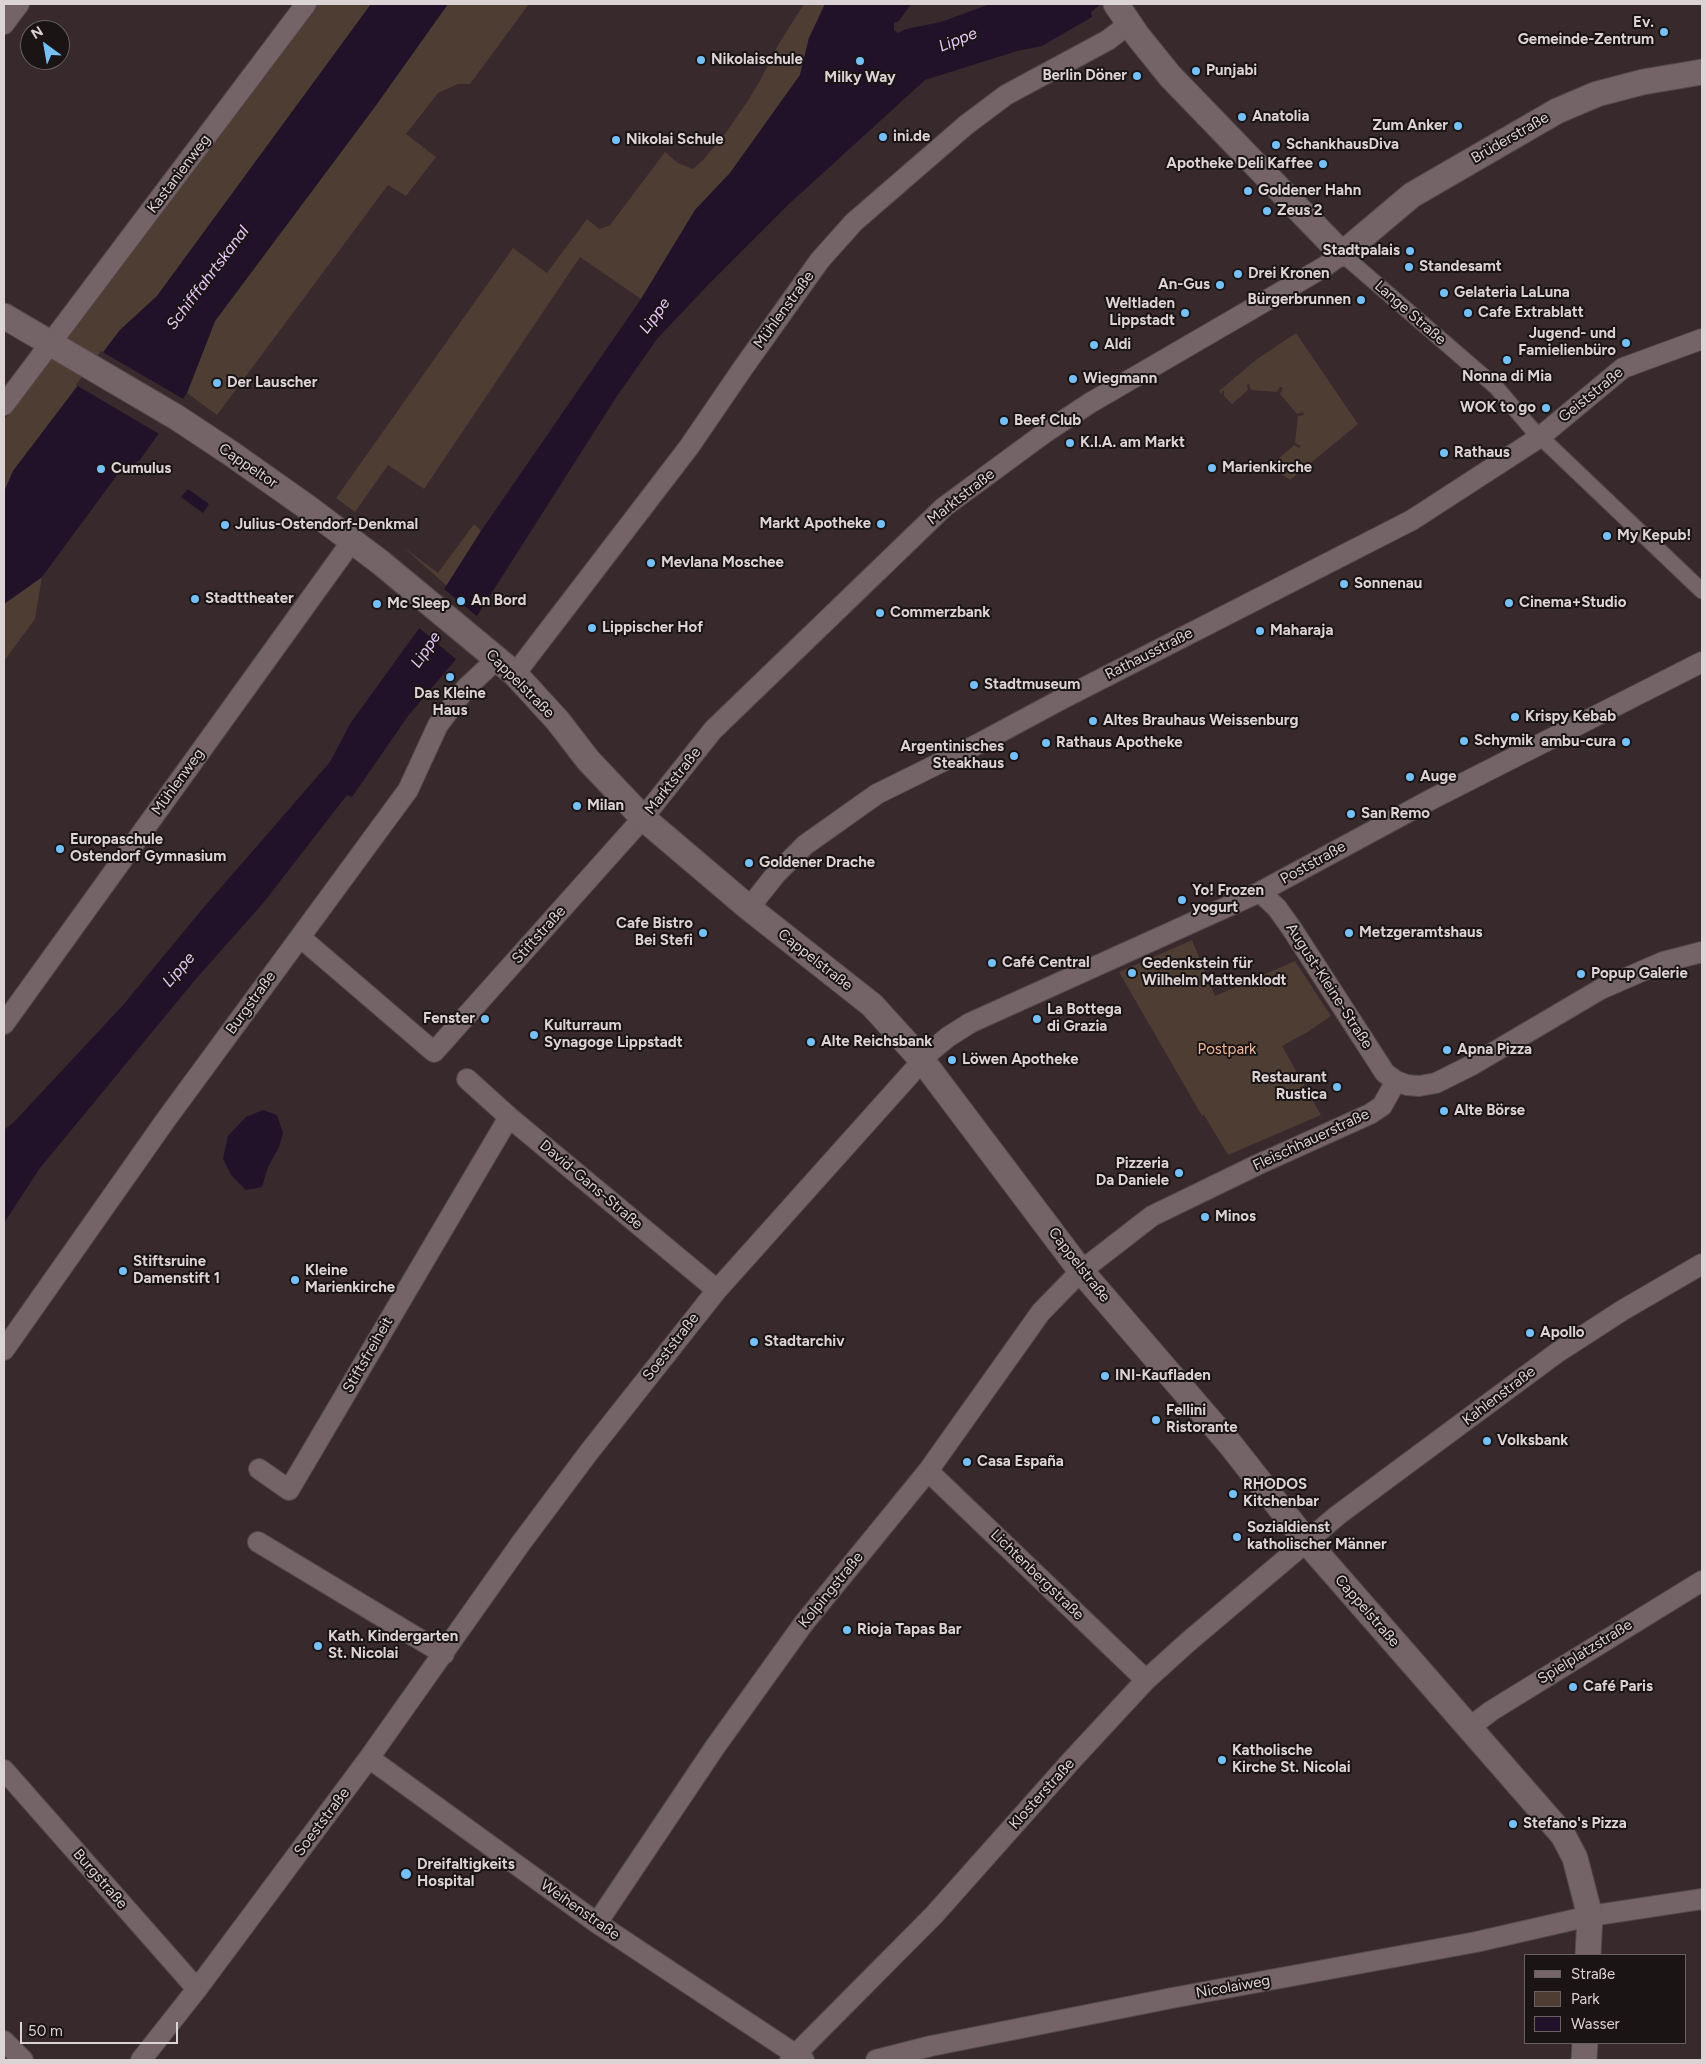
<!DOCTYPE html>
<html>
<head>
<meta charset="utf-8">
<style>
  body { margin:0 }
  #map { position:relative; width:1706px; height:2064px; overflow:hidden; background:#37292c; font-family:Figtree,sans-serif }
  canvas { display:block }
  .frame { position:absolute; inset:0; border:5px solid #dcd3d5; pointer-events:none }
  .legend { position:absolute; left:1524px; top:1954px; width:162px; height:90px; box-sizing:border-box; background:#1a1415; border:1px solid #686062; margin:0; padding:6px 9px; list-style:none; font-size:15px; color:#dcd3d5 }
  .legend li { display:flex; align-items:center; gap:10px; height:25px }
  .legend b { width:25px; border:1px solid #686062 }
  .north { position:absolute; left:20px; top:20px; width:50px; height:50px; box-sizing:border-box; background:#1a1415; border:1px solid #686062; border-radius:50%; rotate:328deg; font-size:14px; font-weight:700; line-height:20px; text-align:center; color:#dcd3d5 }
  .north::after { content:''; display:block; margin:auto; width:18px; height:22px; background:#75c0f6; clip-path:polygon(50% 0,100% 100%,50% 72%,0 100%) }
  .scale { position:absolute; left:20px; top:2022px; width:158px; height:22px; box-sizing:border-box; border:2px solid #dcd3d5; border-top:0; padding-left:6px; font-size:15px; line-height:18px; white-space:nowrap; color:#dcd3d5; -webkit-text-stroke:4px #1a1415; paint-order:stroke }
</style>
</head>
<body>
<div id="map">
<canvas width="1706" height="2064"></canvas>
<div class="frame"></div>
<ul class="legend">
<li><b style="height:6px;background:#746367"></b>Straße</li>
<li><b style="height:14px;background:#4e3d33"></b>Park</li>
<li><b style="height:14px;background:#221229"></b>Wasser</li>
</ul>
<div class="north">N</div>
<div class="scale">50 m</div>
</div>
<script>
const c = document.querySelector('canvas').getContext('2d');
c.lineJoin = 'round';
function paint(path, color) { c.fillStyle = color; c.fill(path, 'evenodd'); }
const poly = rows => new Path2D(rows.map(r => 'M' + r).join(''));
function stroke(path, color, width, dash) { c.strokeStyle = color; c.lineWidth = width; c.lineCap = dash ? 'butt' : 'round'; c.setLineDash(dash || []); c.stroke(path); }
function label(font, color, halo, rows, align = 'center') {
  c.font = font + ' Figtree,sans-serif'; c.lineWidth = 4; c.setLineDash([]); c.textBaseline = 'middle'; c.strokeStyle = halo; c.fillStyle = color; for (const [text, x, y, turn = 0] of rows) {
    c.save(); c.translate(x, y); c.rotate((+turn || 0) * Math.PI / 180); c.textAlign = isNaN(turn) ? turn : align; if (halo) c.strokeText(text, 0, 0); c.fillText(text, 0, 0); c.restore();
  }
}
const green = poly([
  [316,4,371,4,157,296,120,330,13,471,4,492,4,420],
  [448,4,529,4,470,84,458,84,438,93,406,134,436,157,406,196,388,185,217,415,187,393,215,321,374,108],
  [804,4,825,4,809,38,800,75,730,173,695,210,641,299,580,257,424,489,388,465,355,512,336,498,513,248,547,273,587,219,599,229,610,225,665,152,678,163,693,169,704,159,727,131,747,102,761,79,778,45],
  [860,66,874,80,873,97,855,104,851,85],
  [1296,333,1358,424,1290,480,1270,466,1294,445,1299,448,1301,446,1295,443,1298,416,1304,415,1303,412,1297,414,1280,394,1283,388,1280,387,1277,392,1251,390,1249,384,1247,385,1248,390,1232,404,1224,396,1224,391,1222,391,1222,395,1219,391,1257,359],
  [474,524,481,531,447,586,402,546,438,573],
  [42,577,35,619,4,661,4,604],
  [1192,940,1215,996,1295,961,1331,1016,1306,1033,1282,1046,1321,1115,1228,1155,1204,1115,1202,1116,1119,972]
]);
const water = poly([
  [371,4,448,4,374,108,215,321,187,393,140,460,120,471,42,577,4,604,4,492,13,471,120,330,157,296],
  [825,4,911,4,899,21,894,23,894,30,898,33,906,29,941,22,990,4,1101,4,1091,12,1092,17,1042,46,1017,51,925,80,789,204,707,286,657,339,617,396,477,616,457,658,408,716,352,797,347,795,264,902,195,980,40,1168,4,1223,4,1130,14,1122,124,1004,204,907,330,762,350,724,420,627,481,531,641,299,695,210,730,173,800,75,809,38],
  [860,67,874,80,873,97,855,103,851,85],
  [188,489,209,504,203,513,181,497],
  [263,1110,277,1115,283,1133,279,1147,268,1167,262,1187,246,1190,231,1175,223,1159,228,1136,246,1117]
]);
const pier = poly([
  [101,351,185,400,161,435,76,385],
  [443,588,479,618,458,661,417,626]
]);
const river = poly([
  [810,117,821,103,918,57]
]);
const pedestrian = poly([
  [1342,254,1496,387,1531,428,1702,591]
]);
const minor = poly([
  [4,24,19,4],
  [4,405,306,4],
  [515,674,689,447,743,368,820,260,854,222,966,125,1006,95,1108,40,1129,24],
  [1260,892,1277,908,1292,929,1385,1073,1396,1081,1407,1085,1419,1086,1436,1083,1472,1065,1601,989,1663,962,1702,952],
  [749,908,776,874,805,845,877,794,980,743,1060,700,1412,520,1540,437,1623,368,1702,339],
  [300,937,434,1052,643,818,713,730,944,507,1046,432,1090,403,1324,267,1342,254],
  [4,1024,352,541],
  [467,1079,509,1117,717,1290],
  [4,1350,165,1121,408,790,438,725,466,688,497,659],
  [259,1469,289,1490,509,1117],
  [928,1471,1146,1680],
  [258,1542,444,1654],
  [1470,1727,1491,1711,1702,1581],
  [369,1758,597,1923,804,2060],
  [4,1770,197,1989],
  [597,1923,715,1747,804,1623,928,1471,1041,1312,1081,1271,1152,1216,1257,1165,1370,1114,1382,1106,1396,1081],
  [4,2041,23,2060],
  [141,2060,197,1989,369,1758,521,1543,589,1452,717,1290,931,1051,948,1037,970,1023,1260,892,1432,799,1702,662],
  [790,2060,934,1915,1071,1761,1146,1680,1188,1642,1338,1515,1558,1352,1623,1310,1702,1264],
  [876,2060,931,2046,1172,1998,1476,1942,1590,1916,1702,1899]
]);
const tertiary = poly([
  [1116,4,1137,35,1170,76,1342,254,1412,195,1557,111,1597,94,1643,82,1702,72],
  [4,316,176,417,229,452,307,507,380,562,515,674,558,721,588,760,643,818,749,908,872,1005,922,1060,1081,1271,1230,1444,1307,1542,1563,1835,1575,1858,1590,1916,1588,1955],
  [1584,2060,1585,2043]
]);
const markers = [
  [1664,32,5,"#75c0f6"],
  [701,60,5,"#75c0f6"],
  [860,61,5,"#75c0f6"],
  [1196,71,5,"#75c0f6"],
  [1137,76,5,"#75c0f6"],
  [1242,117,5,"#75c0f6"],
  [1458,126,5,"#75c0f6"],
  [883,137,5,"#75c0f6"],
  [616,140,5,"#75c0f6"],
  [1276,145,5,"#75c0f6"],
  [1323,164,5,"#75c0f6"],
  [1248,191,5,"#75c0f6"],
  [1267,211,5,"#75c0f6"],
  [1410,251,5,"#75c0f6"],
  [1409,267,5,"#75c0f6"],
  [1238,274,5,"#75c0f6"],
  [1220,285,5,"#75c0f6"],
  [1444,293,5,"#75c0f6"],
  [1361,300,5,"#75c0f6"],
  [1185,313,5,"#75c0f6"],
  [1468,313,5,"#75c0f6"],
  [1626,343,5,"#75c0f6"],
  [1094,345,5,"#75c0f6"],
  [1507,360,5,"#75c0f6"],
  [1073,379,5,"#75c0f6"],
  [217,383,5,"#75c0f6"],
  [1546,408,5,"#75c0f6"],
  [1004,421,5,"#75c0f6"],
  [1070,443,5,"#75c0f6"],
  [1444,453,5,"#75c0f6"],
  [1212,468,5,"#75c0f6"],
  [101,469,5,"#75c0f6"],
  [881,524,5,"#75c0f6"],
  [225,525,5,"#75c0f6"],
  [1607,536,5,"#75c0f6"],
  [651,563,5,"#75c0f6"],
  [1344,584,5,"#75c0f6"],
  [195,599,5,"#75c0f6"],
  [461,601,5,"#75c0f6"],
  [1509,603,5,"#75c0f6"],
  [377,604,5,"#75c0f6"],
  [880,613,5,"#75c0f6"],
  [592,628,5,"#75c0f6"],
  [1260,631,5,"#75c0f6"],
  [450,677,5,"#75c0f6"],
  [974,685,5,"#75c0f6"],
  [1515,717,5,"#75c0f6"],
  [1093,721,5,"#75c0f6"],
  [1464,741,5,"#75c0f6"],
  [1626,742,5,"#75c0f6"],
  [1046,743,5,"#75c0f6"],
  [1014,756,5,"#75c0f6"],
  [1410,777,5,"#75c0f6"],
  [577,806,5,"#75c0f6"],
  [1351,814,5,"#75c0f6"],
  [60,849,5,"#75c0f6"],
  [749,863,5,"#75c0f6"],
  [1182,900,5,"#75c0f6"],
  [703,933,5,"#75c0f6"],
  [1349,933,5,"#75c0f6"],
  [992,963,5,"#75c0f6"],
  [1132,973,5,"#75c0f6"],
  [1581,974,5,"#75c0f6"],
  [485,1019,5,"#75c0f6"],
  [1037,1019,5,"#75c0f6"],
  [534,1035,5,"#75c0f6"],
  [811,1042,5,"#75c0f6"],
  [1447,1050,5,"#75c0f6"],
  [952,1060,5,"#75c0f6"],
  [1337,1087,5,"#75c0f6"],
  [1444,1111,5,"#75c0f6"],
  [1179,1173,5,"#75c0f6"],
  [1205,1217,5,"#75c0f6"],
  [123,1271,5,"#75c0f6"],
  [295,1280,5,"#75c0f6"],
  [1530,1333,5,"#75c0f6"],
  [754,1342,5,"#75c0f6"],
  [1105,1376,5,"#75c0f6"],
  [1156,1420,5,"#75c0f6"],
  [1487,1441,5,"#75c0f6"],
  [967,1462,5,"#75c0f6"],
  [1233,1494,5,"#75c0f6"],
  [1237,1537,5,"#75c0f6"],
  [847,1630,5,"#75c0f6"],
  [318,1646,5,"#75c0f6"],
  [1573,1687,5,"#75c0f6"],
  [1222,1760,5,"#75c0f6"],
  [1513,1824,5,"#75c0f6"],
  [406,1874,6,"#75c0f6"]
];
const poiNames = [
  ["Ev.",1654,23,"right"],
  ["Gemeinde-Zentrum",1654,40,"right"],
  ["Nikolaischule",711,60],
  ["Punjabi",1206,71],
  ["Berlin Döner",1127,76,"right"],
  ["Milky Way",860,78,"center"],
  ["Anatolia",1252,117],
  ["Zum Anker",1448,126,"right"],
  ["ini.de",893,137],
  ["Nikolai Schule",626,140],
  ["SchankhausDiva",1286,145],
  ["Apotheke Deli Kaffee",1313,164,"right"],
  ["Goldener Hahn",1258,191],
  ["Zeus 2",1277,211],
  ["Stadtpalais",1400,251,"right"],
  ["Standesamt",1419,267],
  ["Drei Kronen",1248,274],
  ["An-Gus",1210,285,"right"],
  ["Gelateria LaLuna",1454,293],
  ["Bürgerbrunnen",1351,300,"right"],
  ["Weltladen",1175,304,"right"],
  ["Lippstadt",1175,321,"right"],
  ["Cafe Extrablatt",1478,313],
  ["Jugend- und",1616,334,"right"],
  ["Famielienbüro",1616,351,"right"],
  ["Aldi",1104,345],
  ["Nonna di Mia",1507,377,"center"],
  ["Wiegmann",1083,379],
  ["Der Lauscher",227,383],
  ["WOK to go",1536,408,"right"],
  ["Beef Club",1014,421],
  ["K.I.A. am Markt",1080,443],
  ["Rathaus",1454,453],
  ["Marienkirche",1222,468],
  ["Cumulus",111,469],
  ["Markt Apotheke",871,524,"right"],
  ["Julius-Ostendorf-Denkmal",235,525],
  ["My Kepub!",1617,536],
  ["Mevlana Moschee",661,563],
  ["Sonnenau",1354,584],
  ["Stadttheater",205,599],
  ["An Bord",471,601],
  ["Cinema+Studio",1519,603],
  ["Mc Sleep",387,604],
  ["Commerzbank",890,613],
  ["Lippischer Hof",602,628],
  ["Maharaja",1270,631],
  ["Stadtmuseum",984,685],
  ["Das Kleine",450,694,"center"],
  ["Haus",450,711,"center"],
  ["Krispy Kebab",1525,717],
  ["Altes Brauhaus Weissenburg",1103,721],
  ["Schymik",1474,741],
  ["ambu-cura",1616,742,"right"],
  ["Rathaus Apotheke",1056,743],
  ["Argentinisches",1004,747,"right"],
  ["Steakhaus",1004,764,"right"],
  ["Auge",1420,777],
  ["Milan",587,806],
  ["San Remo",1361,814],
  ["Europaschule",70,840],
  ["Ostendorf Gymnasium",70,857],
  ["Goldener Drache",759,863],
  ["Yo! Frozen",1192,891],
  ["yogurt",1192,908],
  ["Cafe Bistro",693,924,"right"],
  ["Bei Stefi",693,941,"right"],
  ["Metzgeramtshaus",1359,933],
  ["Café Central",1002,963],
  ["Gedenkstein für",1142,964],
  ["Wilhelm Mattenklodt",1142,981],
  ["Popup Galerie",1591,974],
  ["La Bottega",1047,1010],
  ["di Grazia",1047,1027],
  ["Fenster",475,1019,"right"],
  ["Kulturraum",544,1026],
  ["Synagoge Lippstadt",544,1043],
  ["Alte Reichsbank",821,1042],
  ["Apna Pizza",1457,1050],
  ["Löwen Apotheke",962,1060],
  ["Restaurant",1327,1078,"right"],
  ["Rustica",1327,1095,"right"],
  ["Alte Börse",1454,1111],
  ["Pizzeria",1169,1164,"right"],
  ["Da Daniele",1169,1181,"right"],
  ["Minos",1215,1217],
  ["Stiftsruine",133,1262],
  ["Damenstift 1",133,1279],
  ["Kleine",305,1271],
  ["Marienkirche",305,1288],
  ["Apollo",1540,1333],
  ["Stadtarchiv",764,1342],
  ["INI-Kaufladen",1115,1376],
  ["Fellini",1166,1411],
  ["Ristorante",1166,1428],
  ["Volksbank",1497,1441],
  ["Casa España",977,1462],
  ["RHODOS",1243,1485],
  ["Kitchenbar",1243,1502],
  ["Sozialdienst",1247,1528],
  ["katholischer Männer",1247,1545],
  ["Rioja Tapas Bar",857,1630],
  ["Kath. Kindergarten",328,1637],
  ["St. Nicolai",328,1654],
  ["Café Paris",1583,1687],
  ["Katholische",1232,1751],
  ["Kirche St. Nicolai",1232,1768],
  ["Stefano's Pizza",1523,1824],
  ["Dreifaltigkeits",417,1865],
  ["Hospital",417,1882]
];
const streetNames = [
  ["Brüderstraße",1510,138,-30],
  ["Kastanienweg",179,174,-53],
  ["Mühlenstraße",784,310,-54],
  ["Lange Straße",1410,313,41],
  ["Geiststraße",1591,395,-39],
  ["Cappeltor",248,466,34],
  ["Marktstraße",961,497,-38],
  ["Rathausstraße",1149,654,-27],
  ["Cappelstraße",520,684,45],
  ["Marktstraße",673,781,-52],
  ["Mühlenweg",178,782,-54],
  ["Poststraße",1313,863,-29],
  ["Stiftstraße",539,935,-48],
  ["Cappelstraße",815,960,38],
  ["August-Kleine-Straße",1329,986,57],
  ["Burgstraße",251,1003,-54],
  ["Fleischhauerstraße",1311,1140,-25],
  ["David-Gans-Straße",591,1185,40],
  ["Cappelstraße",1079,1265,52],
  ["Soeststraße",671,1347,-52],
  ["Stiftsfreiheit",368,1355,-60],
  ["Kahlenstraße",1499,1396,-37],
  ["Lichtenbergstraße",1037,1575,44],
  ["Kolpingstraße",831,1590,-51],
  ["Cappelstraße",1367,1611,49],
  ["Spielplatzstraße",1585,1652,-32],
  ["Klosterstraße",1042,1794,-48],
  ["Soeststraße",322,1822,-53],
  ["Burgstraße",100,1879,49],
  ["Weihenstraße",580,1910,35],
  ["Nicolaiweg",1233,1987,-10]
];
const parkNames = [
  ["Postpark",1227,1050]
];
const waterNames = [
  ["Lippe",958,40,-22],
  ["Schifffahrtskanal",208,278,-53],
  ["Lippe",655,316,-54],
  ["Lippe",426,650,-56],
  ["Lippe",179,970,-49]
];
paint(green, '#4e3d33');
paint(water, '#221229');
paint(pier, '#37292c');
stroke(river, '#221229', 38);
stroke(pedestrian, '#53484a', 17);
stroke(minor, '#53484a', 22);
stroke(tertiary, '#53484a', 27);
stroke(pedestrian, '#746367', 15);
stroke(minor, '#746367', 20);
stroke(tertiary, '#746367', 25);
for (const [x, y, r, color] of markers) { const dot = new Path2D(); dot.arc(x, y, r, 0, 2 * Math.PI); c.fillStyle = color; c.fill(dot); stroke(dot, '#1a1415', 2); }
label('bold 15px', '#dcd3d5', '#1a1415', poiNames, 'left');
label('15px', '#dcd3d5', '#1a1415', streetNames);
label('15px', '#f1b998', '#1a1415', parkNames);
label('italic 16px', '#e9c6f9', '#1a1415', waterNames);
</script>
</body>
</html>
